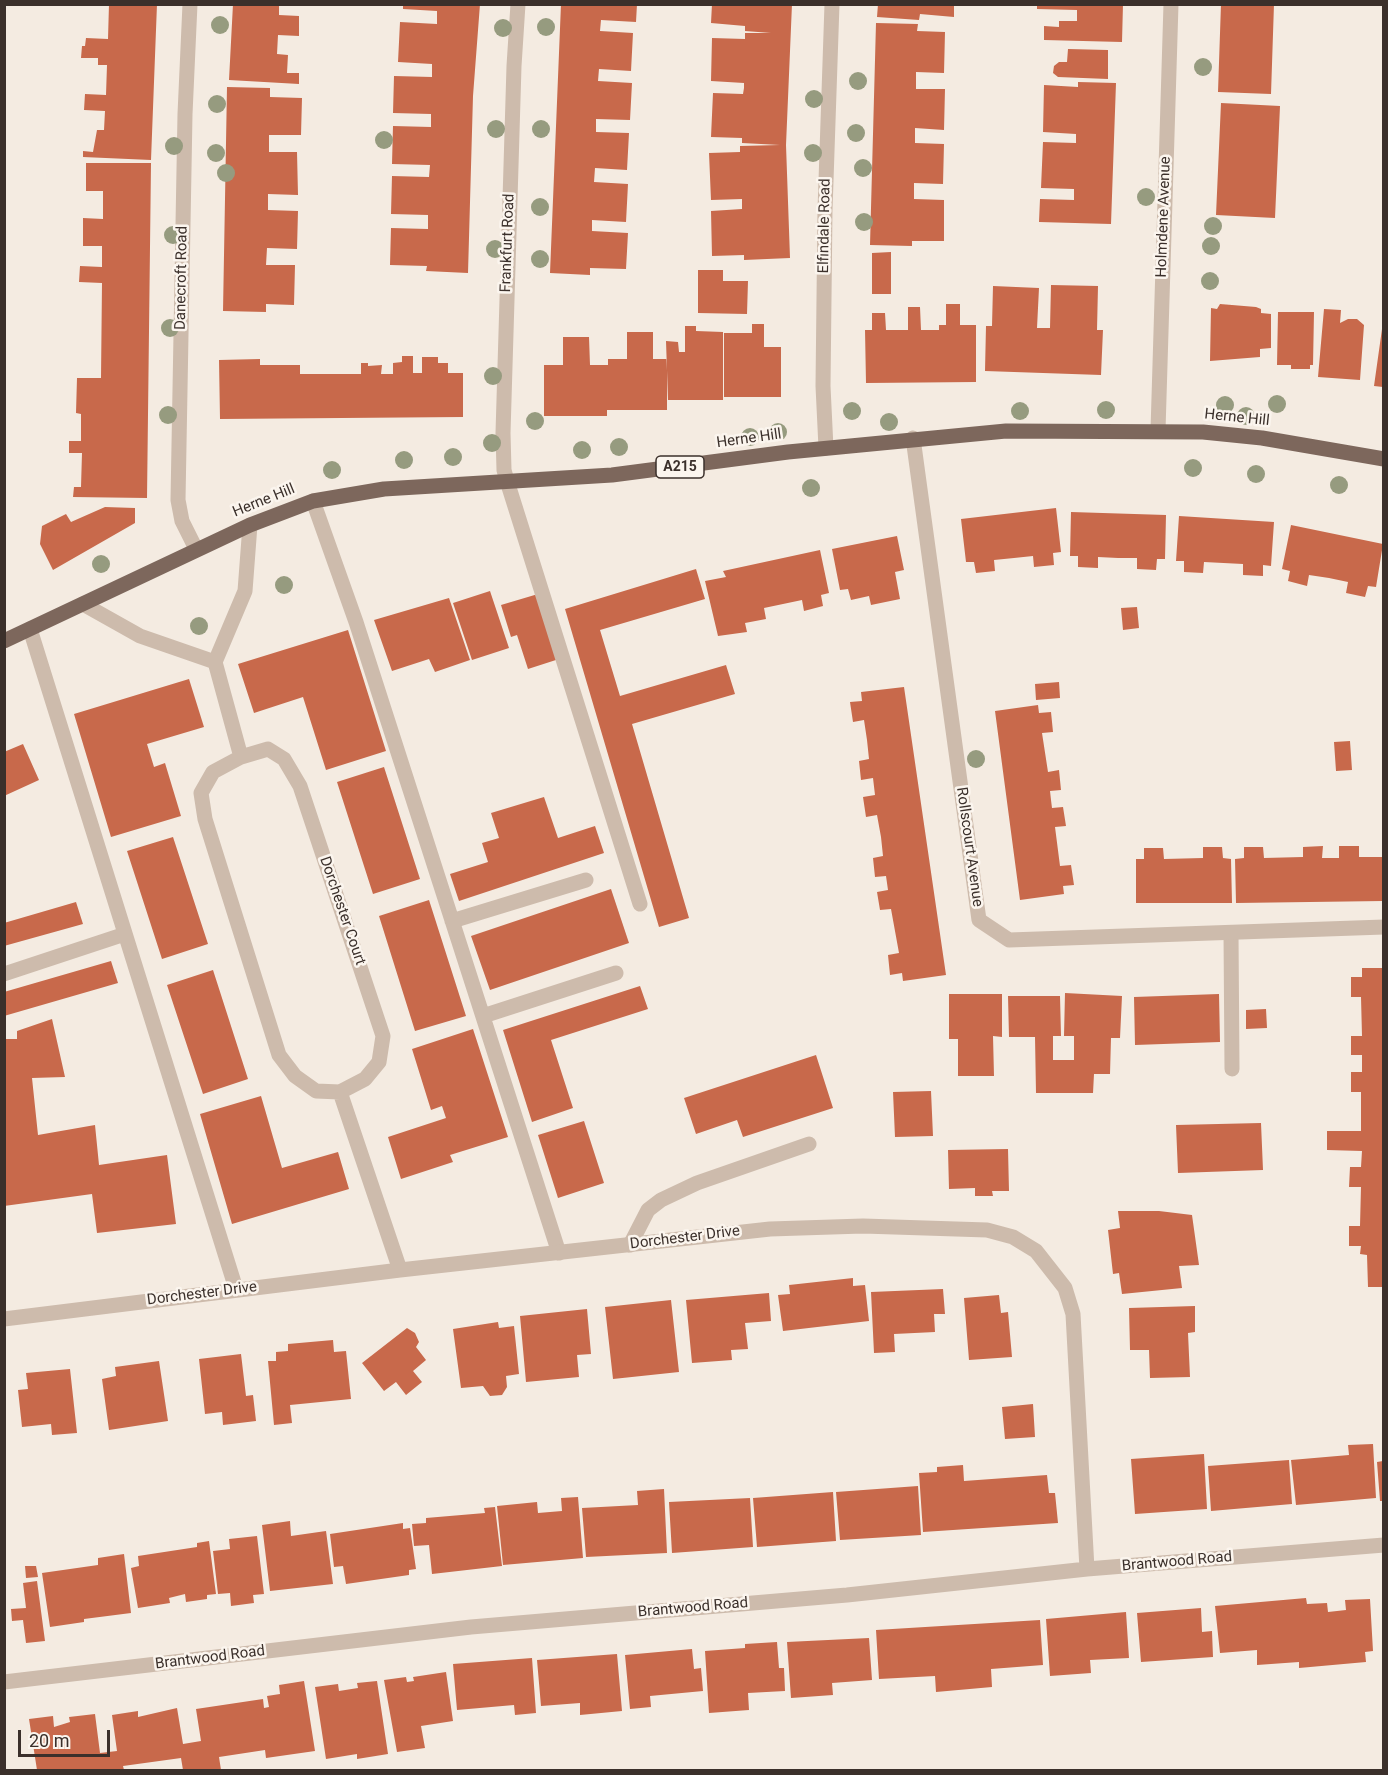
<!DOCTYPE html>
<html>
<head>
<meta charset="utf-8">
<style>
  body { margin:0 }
  #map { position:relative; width:1388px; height:1775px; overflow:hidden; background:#f4ebe1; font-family:Roboto,sans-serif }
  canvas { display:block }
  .frame { position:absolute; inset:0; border:6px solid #3b302b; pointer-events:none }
  .scale { position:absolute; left:18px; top:1730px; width:92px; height:27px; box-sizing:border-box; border:3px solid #3b302b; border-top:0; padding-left:8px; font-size:18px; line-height:21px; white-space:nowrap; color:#3b302b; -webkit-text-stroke:4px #fbf5ee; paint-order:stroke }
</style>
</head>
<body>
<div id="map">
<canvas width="1388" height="1775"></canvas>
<div class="frame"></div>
<div class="scale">20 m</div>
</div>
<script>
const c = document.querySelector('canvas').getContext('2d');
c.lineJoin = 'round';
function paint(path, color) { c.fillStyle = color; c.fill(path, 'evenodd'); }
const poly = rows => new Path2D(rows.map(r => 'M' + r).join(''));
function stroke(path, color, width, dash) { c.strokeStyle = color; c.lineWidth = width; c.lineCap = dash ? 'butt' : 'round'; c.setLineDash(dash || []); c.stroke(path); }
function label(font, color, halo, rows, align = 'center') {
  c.font = font + ' Roboto,sans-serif'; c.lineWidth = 5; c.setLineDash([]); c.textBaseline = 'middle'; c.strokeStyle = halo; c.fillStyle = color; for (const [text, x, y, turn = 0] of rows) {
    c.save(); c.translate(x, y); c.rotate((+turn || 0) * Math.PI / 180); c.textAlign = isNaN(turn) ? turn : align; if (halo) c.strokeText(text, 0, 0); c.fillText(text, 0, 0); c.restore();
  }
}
const building = poly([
  [109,4,157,4,151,160,83,157,83,151,93,152,97,130,104,130,105,111,84,110,85,94,106,95,107,65,98,65,98,58,81,58,82,46,85,46,86,38,108,39],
  [233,4,279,4,279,15,299,16,299,36,278,35,277,54,288,55,287,73,299,73,299,84,229,80],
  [403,4,480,4,473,96,468,273,426,271,427,266,390,265,391,228,428,229,428,215,391,214,392,176,429,177,430,165,392,164,393,126,431,127,431,114,393,113,394,76,432,77,432,64,398,62,400,22,437,24,437,11,403,9],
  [561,4,637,4,636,22,601,20,600,31,633,33,631,71,599,69,598,81,632,83,630,120,596,119,596,132,629,133,627,170,595,168,594,182,628,184,626,222,592,220,592,231,628,233,626,269,590,268,590,275,550,273],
  [712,4,792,4,786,145,790,258,744,260,744,255,712,256,711,211,742,209,742,199,711,200,709,153,740,152,740,146,780,145,742,143,742,138,711,137,713,93,743,94,744,88,744,83,711,81,712,38,745,39,745,33,771,33,745,31,745,26,711,23],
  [878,4,954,4,954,17,920,14,919,20,877,17],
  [1037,4,1123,4,1122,42,1044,40,1044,26,1059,27,1059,21,1077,21,1077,10,1037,9],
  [1221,4,1274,4,1271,94,1218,92],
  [876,23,918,24,917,31,945,32,944,73,916,72,916,89,945,89,944,130,915,128,915,143,944,144,943,184,914,183,914,199,944,200,944,241,912,241,912,246,870,245],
  [1068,49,1108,50,1108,79,1058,77,1053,73,1054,66,1059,62,1067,62],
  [1078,82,1116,83,1111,224,1039,222,1040,199,1074,200,1074,189,1041,188,1043,142,1076,143,1076,134,1043,132,1044,85,1078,87],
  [227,87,270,88,270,97,302,98,301,135,269,135,269,152,297,152,298,195,268,194,268,210,298,211,297,249,267,248,266,265,295,265,294,305,266,304,266,312,223,311],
  [1221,103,1280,106,1275,218,1216,215],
  [86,163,151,163,147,498,73,497,74,487,81,487,82,453,69,453,69,441,81,441,81,414,76,413,77,378,101,378,102,283,79,282,80,266,102,267,102,246,83,246,83,218,103,219,103,191,86,191],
  [891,252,891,294,872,294,872,253],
  [698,270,723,270,723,281,748,281,747,314,698,313],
  [1051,285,1098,286,1097,330,1103,330,1101,375,985,371,986,326,992,326,993,286,1039,288,1037,328,1050,328],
  [946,304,960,304,960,325,976,325,976,382,866,383,865,330,872,330,872,313,885,313,886,330,908,330,908,307,920,307,921,330,939,330,939,325,946,325],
  [1220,304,1256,307,1261,309,1261,313,1271,314,1271,348,1260,349,1260,357,1210,361,1211,308,1217,309],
  [1324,309,1341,310,1340,323,1348,319,1357,319,1364,325,1360,380,1318,377],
  [1278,312,1314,312,1313,365,1310,365,1310,369,1291,369,1291,365,1277,365],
  [752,324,764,324,764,347,781,347,781,397,724,397,724,333,752,333],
  [685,326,696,326,696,331,723,332,723,400,668,400,666,341,678,342,679,352,685,352],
  [1382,329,1383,329,1383,387,1374,386],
  [627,332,653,332,653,359,667,359,667,410,607,410,607,416,544,416,544,365,563,365,563,337,589,337,590,365,608,365,608,359,627,359],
  [402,356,413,356,413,373,422,373,422,357,438,357,438,363,448,363,448,373,463,373,463,417,220,419,219,360,260,359,260,365,300,365,300,374,361,374,361,363,368,363,368,366,382,365,381,374,393,374,393,363,402,362],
  [105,507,135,508,135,523,53,570,40,544,42,526,66,514,71,522],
  [1056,508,1061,552,1053,553,1054,565,1034,567,1033,556,1014,558,994,560,995,571,976,573,974,562,966,562,961,519],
  [1071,512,1166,515,1165,559,1157,559,1156,570,1137,569,1137,558,1118,558,1098,557,1098,568,1078,567,1078,556,1070,556],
  [1179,516,1274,522,1271,566,1263,565,1263,576,1243,575,1243,564,1204,562,1203,573,1184,572,1184,561,1176,561],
  [1291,525,1383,544,1376,587,1368,586,1365,597,1346,593,1348,582,1329,578,1309,575,1307,586,1288,581,1290,571,1282,569],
  [897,536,904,570,895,572,900,599,871,605,869,596,851,600,848,589,840,590,832,549],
  [820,550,829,593,821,595,823,606,804,611,802,600,764,608,766,619,745,623,747,632,718,636,705,581,726,577,723,571],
  [696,569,705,599,600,630,620,696,726,665,735,694,632,724,689,918,659,927,565,609],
  [490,591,509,648,472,660,453,603],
  [538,594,559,659,528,669,517,635,511,637,501,605],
  [449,598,470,660,435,672,429,659,392,671,374,620],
  [1137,607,1139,628,1123,630,1121,608],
  [348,630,386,751,326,770,303,697,254,713,238,664],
  [189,679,204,727,147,744,154,767,165,763,181,816,111,837,74,714],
  [1059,682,1060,698,1036,700,1035,684],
  [904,687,946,975,903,981,902,973,890,975,888,955,899,953,891,909,880,910,877,892,888,890,886,876,875,877,873,858,883,856,881,837,877,815,866,817,863,797,875,795,873,778,861,780,859,761,869,759,867,740,864,720,853,722,850,702,862,701,861,692],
  [1038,705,1039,713,1051,712,1053,732,1042,733,1048,772,1059,770,1061,790,1050,791,1051,800,1052,808,1063,807,1066,826,1055,827,1060,866,1071,865,1074,885,1063,886,1064,894,1020,900,995,711],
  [1350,741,1352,770,1336,771,1334,742],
  [23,744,39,780,4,796,4,752],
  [384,767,420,879,373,894,337,782],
  [544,797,558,838,595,826,604,853,459,901,450,874,488,862,482,843,499,838,491,813],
  [173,837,208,944,162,959,127,851],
  [1323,846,1322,858,1339,858,1339,846,1359,846,1359,857,1383,857,1383,901,1236,903,1235,859,1244,858,1244,847,1263,847,1264,858,1303,857,1303,847],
  [1203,847,1222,847,1223,858,1231,859,1232,903,1136,903,1136,859,1144,859,1144,848,1163,848,1164,859,1203,858],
  [611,889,629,943,490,990,471,936],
  [429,900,466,1016,415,1031,379,916],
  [76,902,83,924,4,946,4,923],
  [111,961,118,983,4,1016,4,992],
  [1362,968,1383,968,1383,1287,1368,1287,1367,1255,1360,1254,1361,1246,1349,1246,1349,1226,1360,1226,1361,1187,1349,1187,1350,1167,1361,1167,1362,1151,1327,1150,1327,1131,1361,1131,1361,1092,1351,1092,1351,1072,1362,1072,1362,1055,1351,1055,1351,1036,1362,1036,1361,997,1351,997,1351,977,1362,977],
  [213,970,248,1079,203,1094,167,985],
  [640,986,648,1009,551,1040,573,1108,532,1122,503,1030],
  [1065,993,1122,996,1120,1038,1111,1038,1110,1074,1094,1074,1093,1093,1036,1093,1035,1037,1009,1037,1008,996,1060,996,1061,1036,1053,1036,1053,1060,1074,1060,1074,1036,1064,1036],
  [949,994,1002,994,1002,1037,993,1036,994,1076,958,1076,958,1039,949,1039],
  [1219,994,1220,1042,1135,1045,1134,997],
  [1266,1009,1267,1028,1246,1029,1246,1010],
  [52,1019,65,1077,32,1078,38,1135,95,1125,99,1165,167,1155,176,1224,97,1233,92,1194,4,1206,4,1039,17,1039,17,1031],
  [473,1029,508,1137,450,1155,453,1162,401,1179,388,1137,446,1118,442,1106,431,1110,412,1049],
  [816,1055,833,1108,743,1137,737,1120,696,1134,684,1098],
  [931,1091,933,1136,895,1137,893,1092],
  [261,1096,282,1168,338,1152,349,1189,232,1224,200,1114],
  [584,1121,604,1183,558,1198,538,1135],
  [1261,1123,1263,1170,1178,1173,1176,1125],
  [1008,1149,1009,1191,992,1191,993,1196,975,1196,975,1188,949,1189,948,1150],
  [1118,1211,1159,1211,1192,1215,1199,1265,1179,1266,1182,1288,1122,1294,1119,1273,1113,1274,1108,1230,1120,1228],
  [853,1278,853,1286,865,1285,869,1321,783,1331,778,1295,790,1294,789,1285],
  [943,1289,945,1314,934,1314,935,1332,894,1334,895,1352,874,1353,871,1292],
  [769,1293,771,1321,745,1323,748,1349,731,1350,732,1360,692,1363,686,1300],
  [999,1295,1001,1313,1008,1312,1012,1357,969,1360,964,1298],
  [671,1300,679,1372,613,1379,605,1307],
  [1195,1306,1195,1332,1188,1333,1190,1377,1150,1378,1149,1350,1130,1350,1129,1308],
  [587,1309,591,1354,577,1355,579,1377,526,1382,520,1316],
  [498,1322,499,1328,514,1326,519,1374,506,1376,507,1387,502,1395,490,1396,483,1386,461,1388,453,1329],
  [407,1328,415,1333,419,1342,416,1347,426,1360,413,1371,422,1382,406,1395,396,1382,384,1391,362,1363],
  [333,1340,334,1352,346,1351,351,1399,290,1405,292,1423,274,1425,268,1361,276,1361,276,1352,288,1351,288,1344],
  [241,1354,246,1396,253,1395,256,1421,223,1425,222,1412,205,1414,199,1359],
  [159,1361,168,1421,109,1430,102,1379,116,1376,115,1367],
  [70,1369,77,1433,52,1435,51,1424,22,1427,18,1390,28,1389,26,1373],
  [1033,1404,1035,1437,1005,1439,1002,1407],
  [1373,1444,1376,1498,1296,1505,1291,1460,1349,1455,1348,1445],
  [1204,1454,1207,1509,1135,1514,1131,1459],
  [1289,1460,1292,1504,1211,1511,1208,1466],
  [1383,1461,1383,1501,1380,1501,1377,1462],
  [963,1465,964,1481,1047,1475,1049,1493,1055,1493,1058,1523,923,1532,919,1473,937,1472,937,1467],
  [918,1486,921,1535,840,1540,836,1492],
  [664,1489,667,1553,586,1557,582,1508,638,1505,637,1491],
  [833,1492,836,1541,757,1547,753,1498],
  [578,1497,583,1558,503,1565,497,1506,537,1502,538,1513,562,1511,561,1498],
  [750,1498,753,1547,672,1553,669,1502],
  [495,1507,502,1566,432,1574,429,1545,414,1546,412,1524,426,1523,426,1518,485,1513,484,1508],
  [290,1521,291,1536,326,1531,333,1584,270,1591,262,1525],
  [403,1523,403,1529,410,1528,416,1569,409,1570,409,1575,346,1584,343,1566,334,1567,330,1534],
  [257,1536,264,1594,253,1595,254,1603,231,1606,230,1593,218,1594,213,1551,230,1549,229,1539],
  [209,1541,216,1594,207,1595,207,1599,186,1602,185,1594,169,1598,170,1603,138,1608,131,1568,139,1566,138,1556,197,1547,197,1543],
  [124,1554,131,1613,84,1619,84,1622,50,1627,42,1573,98,1565,98,1558],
  [25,1566,36,1566,38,1577,26,1578],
  [37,1581,45,1641,26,1643,23,1620,12,1621,11,1609,26,1608,23,1583],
  [1306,1598,1307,1604,1327,1603,1328,1612,1346,1610,1345,1600,1370,1599,1373,1651,1365,1652,1366,1662,1299,1668,1299,1662,1257,1665,1257,1650,1220,1653,1215,1606],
  [1201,1608,1202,1632,1212,1631,1213,1657,1141,1662,1137,1613],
  [1126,1612,1129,1658,1090,1660,1091,1673,1050,1676,1046,1619],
  [1040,1620,1043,1665,991,1669,992,1687,936,1692,935,1676,879,1679,876,1630],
  [869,1638,872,1680,832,1683,833,1695,791,1698,787,1642],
  [777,1642,779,1668,784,1668,785,1691,748,1693,749,1710,709,1713,705,1651,745,1648,745,1644],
  [692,1649,694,1669,701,1668,703,1691,650,1696,651,1707,630,1709,625,1655],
  [617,1654,622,1711,580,1715,580,1703,541,1706,537,1660],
  [532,1658,536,1713,515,1715,514,1705,457,1710,453,1664],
  [446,1672,453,1721,421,1726,425,1748,397,1752,384,1680,406,1677,407,1682,414,1681,413,1677],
  [304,1681,315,1751,266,1758,265,1750,219,1757,221,1770,183,1770,181,1758,123,1766,124,1770,37,1770,29,1719,53,1716,54,1727,70,1722,69,1717,95,1714,100,1753,117,1751,112,1715,138,1711,138,1717,177,1708,183,1744,201,1741,196,1709,263,1699,264,1708,269,1707,267,1696,280,1694,279,1685],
  [377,1681,388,1754,357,1759,357,1754,326,1759,315,1687,338,1684,339,1691,358,1688,357,1683]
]);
const service = poly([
  [507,481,640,904],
  [313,501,356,622,559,1253],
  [30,629,236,1289],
  [452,921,586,880],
  [1231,933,1232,1069],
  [4,974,125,934],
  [483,1016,616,973],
  [630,1245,648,1210,661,1200,697,1183,809,1144]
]);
const minor = poly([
  [190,4,185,114,178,500,182,521,196,549],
  [1158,430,1171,4],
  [913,438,979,920,1009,940,1384,927],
  [826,448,823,386,825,210,832,4],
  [507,481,504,470,503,433,514,66,518,4],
  [83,604,140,636,215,662],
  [241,757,215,662,245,591,250,525],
  [340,1092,365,1079,379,1062,383,1036,300,786,284,759,268,749,241,757,213,772,201,793,205,819,279,1055,295,1076,316,1091,340,1092,400,1270],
  [4,1319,400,1270,770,1229,863,1226,987,1230,1013,1237,1036,1251,1065,1288,1073,1314,1087,1569],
  [4,1682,471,1627,847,1595,1087,1569,1384,1545]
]);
const primary = poly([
  [4,641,250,525,313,501,384,489,612,475,788,452,1006,431,1203,432,1262,438,1384,459]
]);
const trees = [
  [220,25],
  [546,27],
  [503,28],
  [1203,67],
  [858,81],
  [814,99],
  [217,104],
  [496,129],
  [541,129],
  [856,133],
  [384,140],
  [174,146],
  [216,153],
  [813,153],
  [863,168],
  [226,173],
  [1146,197],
  [540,207],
  [864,222],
  [1213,226],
  [173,235],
  [1211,246],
  [495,249],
  [540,259],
  [1210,281],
  [170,328],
  [493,376],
  [1277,404],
  [1225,405],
  [1106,410],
  [852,411],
  [1020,411],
  [168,415],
  [1246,416],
  [535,421],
  [889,422],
  [778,432],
  [750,437],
  [492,443],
  [619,447],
  [582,450],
  [453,457],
  [404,460],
  [1193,468],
  [332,470],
  [1256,474],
  [1339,485],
  [811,488],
  [101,564],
  [284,585],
  [199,626],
  [976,759]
];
const shields = [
  [680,467,48]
];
const shieldNames = [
  ["A215",680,467]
];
const streetNames = [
  ["Holmdene Avenue",1164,217,-88],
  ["Elfindale Road",825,226,-89],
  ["Frankfurt Road",508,243,-88],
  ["Danecroft Road",182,278,-89],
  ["Herne Hill",1237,418,6],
  ["Herne Hill",749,439,-8],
  ["Herne Hill",264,501,-22],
  ["Rollscourt Avenue",969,847,82],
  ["Dorchester Court",342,911,71],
  ["Dorchester Drive",685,1238,-7],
  ["Dorchester Drive",202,1294,-7],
  ["Brantwood Road",1177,1562,-5],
  ["Brantwood Road",693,1608,-5],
  ["Brantwood Road",210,1658,-7]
];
paint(building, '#c8694b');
stroke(service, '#cdbbac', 15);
stroke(minor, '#cdbbac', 15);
stroke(primary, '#7d675c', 15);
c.fillStyle = '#969b7f';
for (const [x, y] of trees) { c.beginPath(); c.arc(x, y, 9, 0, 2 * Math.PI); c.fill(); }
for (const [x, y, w] of shields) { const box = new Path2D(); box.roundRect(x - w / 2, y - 11, w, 22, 4.5); c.fillStyle = '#fbf5ee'; c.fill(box); stroke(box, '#3b302b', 1.5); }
label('bold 14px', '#3b302b', null, shieldNames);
label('15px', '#3b302b', '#fbf5ee', streetNames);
</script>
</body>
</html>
